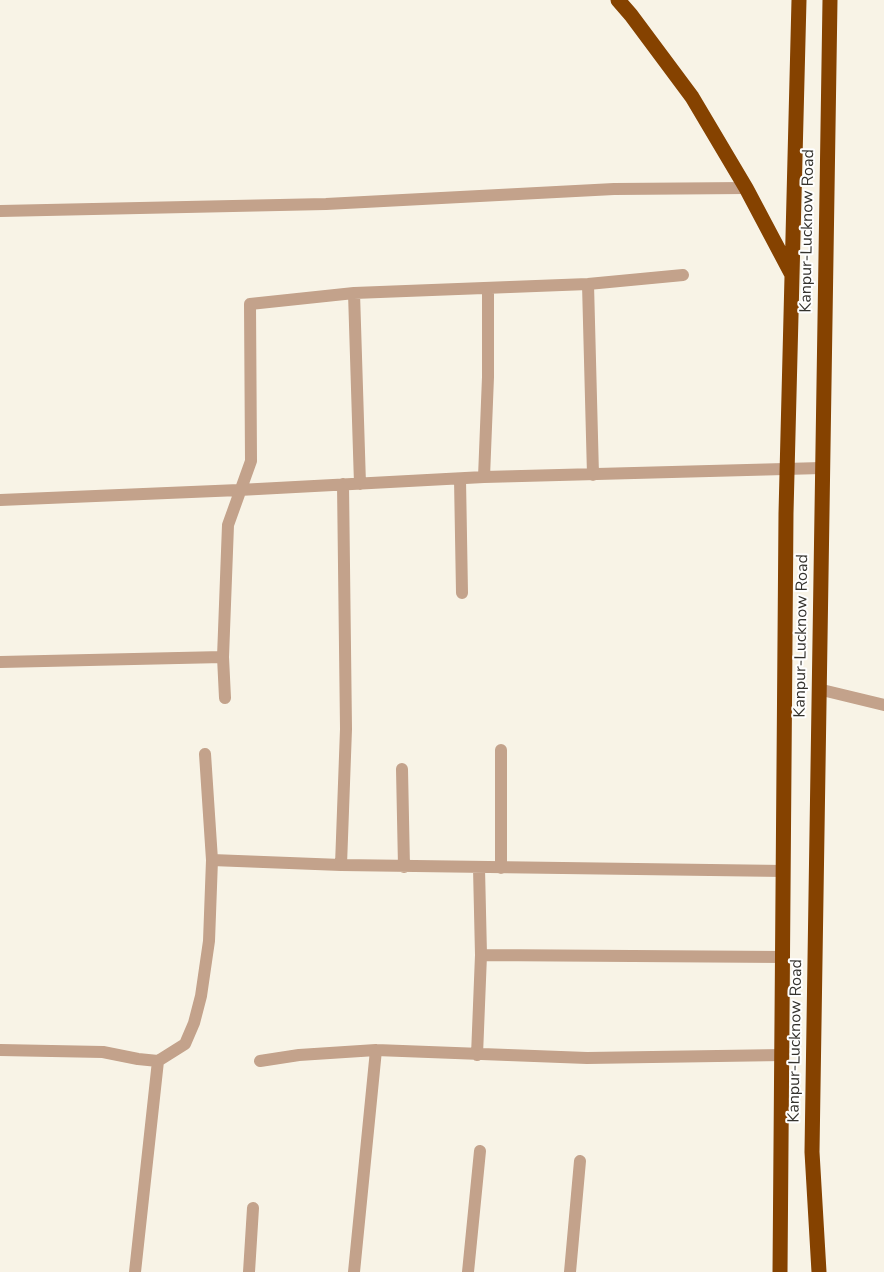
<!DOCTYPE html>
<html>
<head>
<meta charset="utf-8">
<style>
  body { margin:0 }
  canvas { display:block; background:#f8f3e6 }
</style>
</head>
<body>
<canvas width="884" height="1272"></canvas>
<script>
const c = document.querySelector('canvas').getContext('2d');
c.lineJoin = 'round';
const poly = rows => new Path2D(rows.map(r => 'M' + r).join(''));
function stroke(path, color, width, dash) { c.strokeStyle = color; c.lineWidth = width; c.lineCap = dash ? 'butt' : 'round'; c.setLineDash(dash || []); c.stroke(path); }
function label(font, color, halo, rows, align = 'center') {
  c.font = font + ' "Nunito Sans",sans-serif'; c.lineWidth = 4; c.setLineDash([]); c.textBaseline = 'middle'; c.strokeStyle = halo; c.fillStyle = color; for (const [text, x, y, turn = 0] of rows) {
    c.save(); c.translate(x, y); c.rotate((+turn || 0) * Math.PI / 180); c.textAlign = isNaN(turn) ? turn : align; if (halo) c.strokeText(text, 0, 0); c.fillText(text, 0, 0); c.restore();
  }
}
const street = poly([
  [0,211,326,204,614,189,746,188],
  [588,284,593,475],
  [354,293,360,484],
  [484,477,488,377,488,288],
  [460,479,462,593],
  [0,500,239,490,484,477,822,468],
  [0,662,223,657],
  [818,689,884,705],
  [225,698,223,657,228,525,251,461,250,304,354,293,588,284,683,275],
  [501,750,501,868],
  [402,769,404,867],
  [212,860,341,865,784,871],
  [341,865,346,729,343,484],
  [481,955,784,957],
  [0,1050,103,1052,138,1059,158,1061,185,1044,194,1023,201,996,209,941,212,860,205,754],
  [477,1055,481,955,479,868],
  [260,1061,299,1055,376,1050,587,1058,783,1055],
  [135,1272,158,1061],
  [249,1272,253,1208],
  [354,1272,376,1050],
  [468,1272,480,1151],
  [570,1272,580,1161]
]);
const highway = poly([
  [618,0,631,15,692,97,746,188,791,273],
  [780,1272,786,513,799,0],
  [819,1272,812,1152,830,0]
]);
const streetNames = [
  ["Kanpur-Lucknow Road",808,231,-89],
  ["Kanpur-Lucknow Road",802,636,-89],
  ["Kanpur-Lucknow Road",796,1041,-89]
];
stroke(street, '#c3a28b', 12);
stroke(highway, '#854200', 15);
label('16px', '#34322d', '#fff', streetNames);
</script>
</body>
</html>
